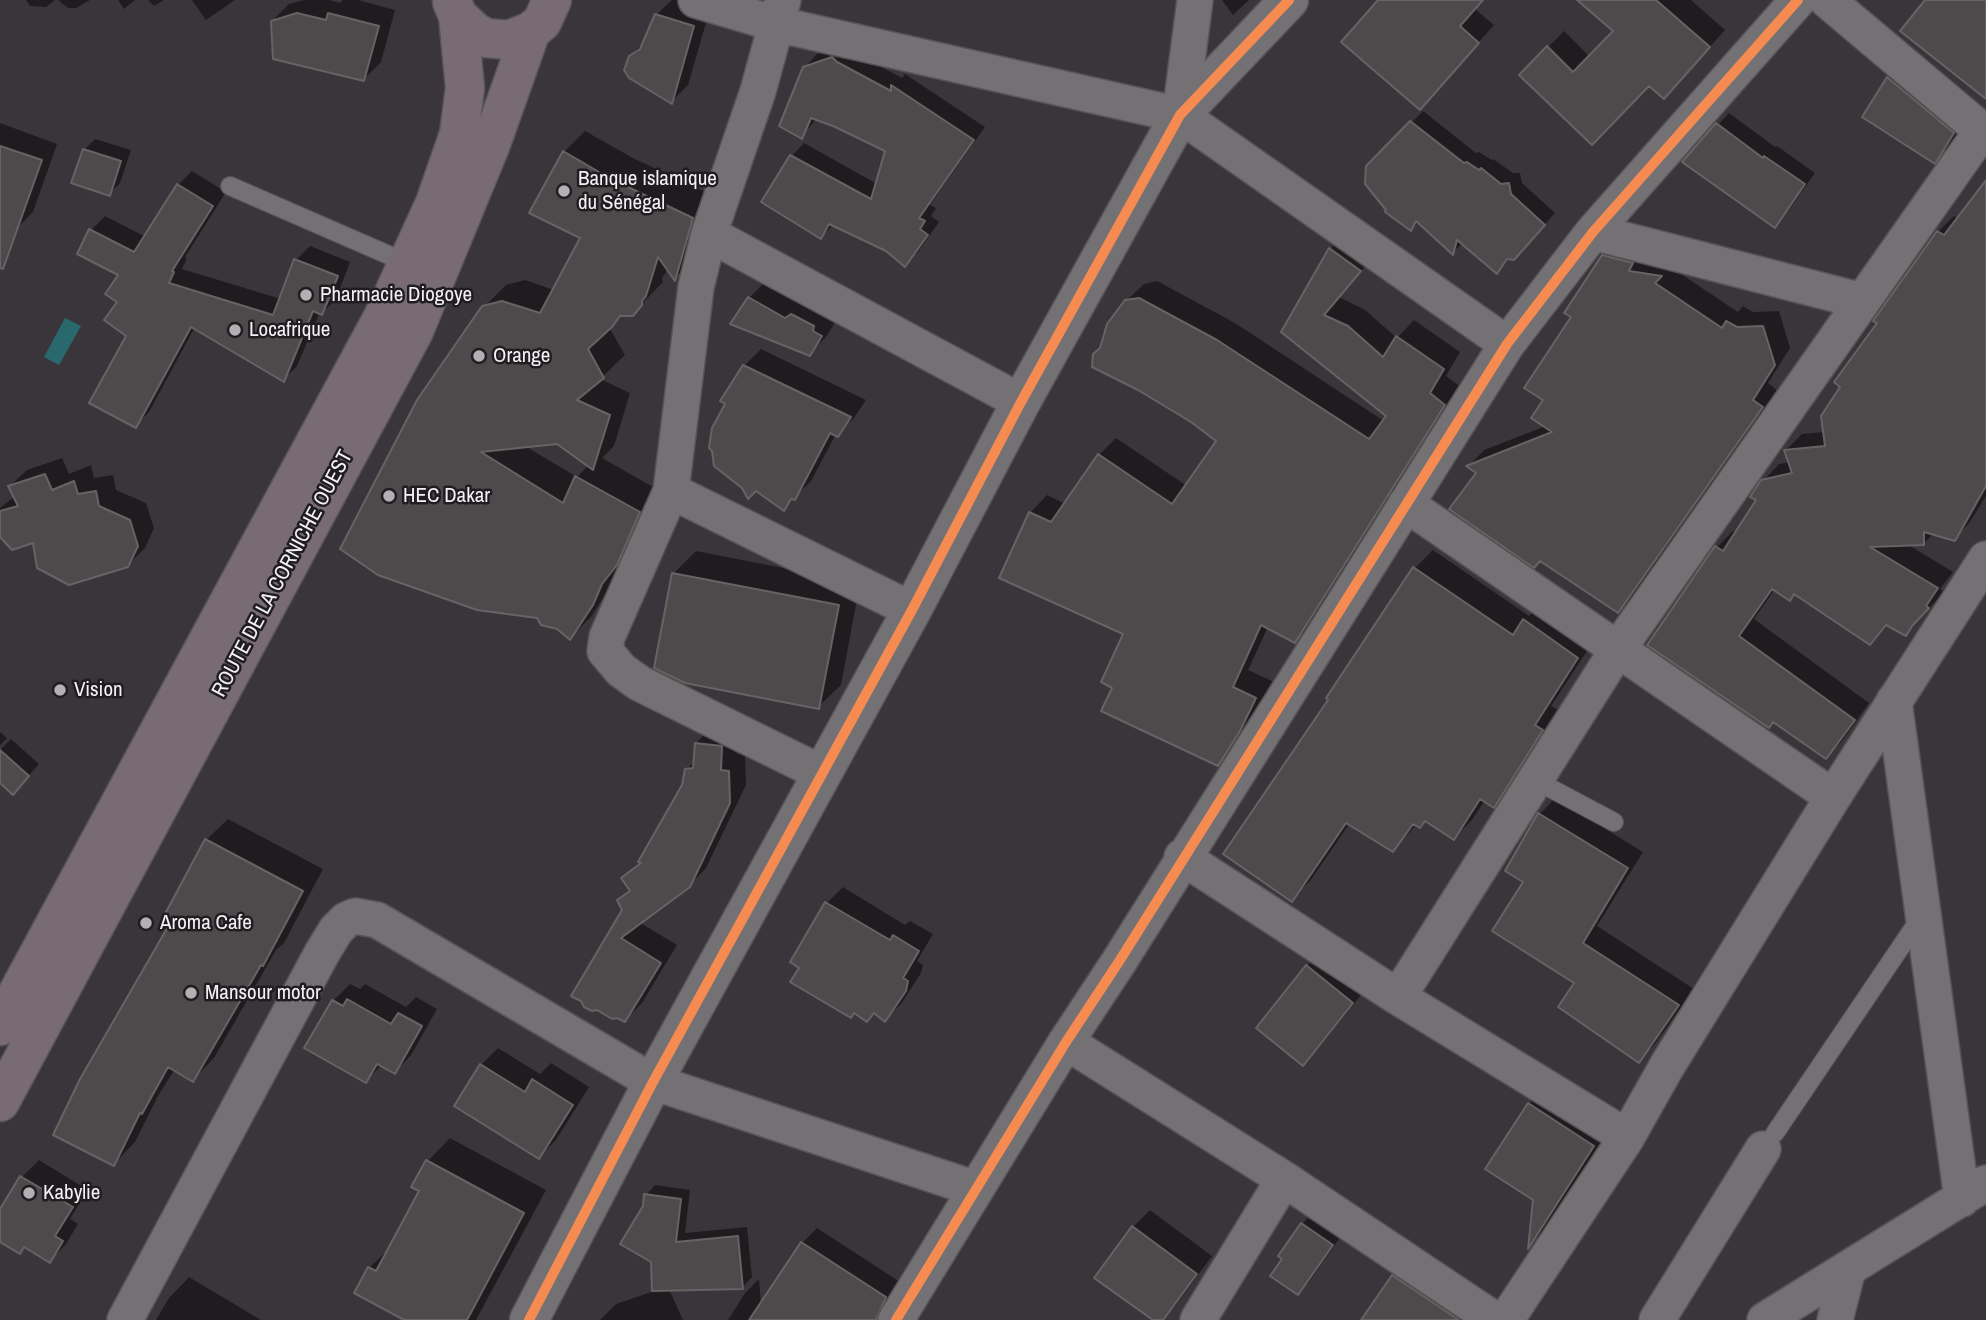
<!DOCTYPE html>
<html>
<head>
<meta charset="utf-8">
<style>
  body { margin:0 }
  canvas { display:block; background:#39353a }
</style>
</head>
<body>
<canvas width="1986" height="1320"></canvas>
<script>
const c = document.querySelector('canvas').getContext('2d');
c.lineJoin = 'round';
function paint(path, color) { c.fillStyle = color; c.fill(path, 'evenodd'); }
const poly = rows => new Path2D(rows.map(r => 'M' + r).join(''));
function stroke(path, color, width, dash) { c.strokeStyle = color; c.lineWidth = width; c.lineCap = dash ? 'butt' : 'round'; c.setLineDash(dash || []); c.stroke(path); }
function label(font, color, halo, rows, align = 'center') {
  c.font = font + ' "Archivo Narrow",sans-serif'; c.lineWidth = 5; c.setLineDash([]); c.textBaseline = 'middle'; c.strokeStyle = halo; c.fillStyle = color; for (const [text, x, y, turn = 0] of rows) {
    c.save(); c.translate(x, y); c.rotate((+turn || 0) * Math.PI / 180); c.textAlign = isNaN(turn) ? turn : align; if (halo) c.strokeText(text, 0, 0); c.fillText(text, 0, 0); c.restore();
  }
}
const water = poly([
  [65,318,81,326,59,365,44,357]
]);
const shadow = poly([
  [26,0,55,0,46,7,30,6],
  [58,0,90,0,76,8,68,8],
  [118,0,135,0,124,9],
  [148,0,164,0,154,6],
  [192,0,235,0,206,20],
  [304,0,329,0,340,3,343,0,358,0,395,10,381,62,364,79,272,21,289,4],
  [672,0,679,0,710,9,688,85,671,102,630,56,644,42,656,15],
  [1222,0,1249,0,1233,15],
  [1380,0,1483,0,1475,9,1494,25,1420,108],
  [1579,0,1691,0,1725,30,1680,80,1650,84,1521,75,1564,31,1590,57,1615,31],
  [847,46,849,50,902,78,905,74,985,127,930,205,936,208,931,216,939,222,918,252,905,264,887,249,834,224,821,237,764,201,792,156,804,143,877,184,887,151,817,118,802,136,804,68,817,54],
  [1905,61,1970,116,1951,144,1934,161,1864,116,1888,78],
  [1423,111,1476,153,1479,152,1492,160,1493,159,1513,173,1520,173,1522,183,1555,213,1525,247,1510,258,1497,272,1463,243,1453,252,1419,221,1411,229,1368,167],
  [1729,113,1775,147,1777,146,1815,173,1786,214,1775,226,1684,162],
  [0,123,57,144,33,212,16,229,0,223],
  [585,131,633,158,714,196,695,257,675,278,668,269,662,278,663,282,632,314,622,314,609,327,625,355,600,379,630,393,614,446,602,458,660,491,613,582,591,617,570,638,538,617,477,608,484,307,506,285,525,280,554,290,583,238,564,152],
  [557,442,589,465,577,477,525,446],
  [95,139,131,150,120,183,109,194,84,150],
  [192,171,226,192,185,257,187,258,182,269,281,299,296,260,310,246,350,262,336,299,322,313,320,312,297,366,283,380,195,327,149,412,135,426,129,336,119,301,120,274,91,230,105,216,146,237,178,185],
  [1986,183,1986,496,1970,522,1954,539,1934,533,1924,543,1907,544,1953,572,1940,589,1944,592,1906,633,1888,624,1870,643,1795,593,1775,589,1754,619,1869,703,1842,741,1826,757,1774,720,1650,645,1717,547,1733,531,1737,533,1758,500,1763,481,1779,464,1790,462,1786,450,1802,434,1825,432,1879,323,1938,232,1954,216,1959,219],
  [1347,232,1377,253,1339,297,1365,310,1397,338,1414,320,1460,352,1446,376,1461,387,1312,624,1295,641,1268,627,1248,670,1272,681,1257,712,1235,747,1218,764,1115,687,1126,633,1030,513,1047,495,1066,504,1099,455,1116,438,1187,486,1218,440,1102,347,1126,301,1144,284,1157,281,1235,323,1384,421,1388,415,1284,331,1330,249],
  [1619,240,1669,266,1738,312,1743,306,1753,312,1779,311,1790,348,1768,383,1778,391,1634,595,1618,611,1469,466,1484,450,1546,426,1545,400,1573,316,1603,256],
  [766,281,837,319,826,337,809,354,749,298],
  [761,349,866,400,854,418,836,434,811,481,784,508,744,366],
  [62,458,69,474,91,465,94,478,113,475,116,490,146,503,154,528,145,548,127,566,34,541,0,535,0,508,15,496,10,486,27,470],
  [1433,550,1529,616,1542,602,1595,639,1551,706,1560,711,1511,788,1493,806,1485,800,1472,820,1454,838,1426,820,1417,824,1393,850,1350,823,1310,881,1292,899,1331,699,1415,568],
  [696,551,860,583,841,685,818,707,673,574],
  [713,726,738,729,737,754,745,754,746,785,706,868,689,886,639,922,677,945,642,1003,625,1020,597,1008,624,910,619,900,630,889,623,878,641,861,684,786,686,770,695,761,696,743],
  [0,732,7,738,0,745],
  [11,739,39,764,24,781,0,781,0,750],
  [1555,798,1643,852,1597,926,1694,989,1654,1045,1639,1061,1577,983,1525,881,1529,830,1540,814],
  [228,819,323,869,284,943,276,950,214,1058,193,1080,175,1069,158,1096,135,1142,114,1164,175,917,206,840],
  [843,887,905,925,910,921,933,934,917,961,923,965,921,973,901,1004,885,1020,792,961,827,903],
  [1324,949,1369,985,1320,1046,1303,1063,1307,966],
  [350,984,360,989,365,984,406,1007,416,997,437,1009,411,1055,395,1072,382,1065,365,1081,333,1001],
  [498,1048,540,1074,551,1063,589,1087,556,1140,539,1157,456,1105,481,1065],
  [1546,1087,1610,1128,1545,1230,1530,1244,1535,1200,1529,1104],
  [450,1138,546,1190,476,1320,408,1320,369,1268,392,1246,422,1191,414,1186,428,1161],
  [39,1160,88,1190,70,1219,78,1224,66,1244,50,1261,26,1246,19,1252,0,1240,0,1212,22,1177],
  [655,1185,690,1190,685,1233,747,1227,752,1277,743,1287,669,1289,683,1320,600,1320,616,1304,654,1291,652,1261,644,1207,646,1195],
  [1150,1210,1212,1256,1176,1305,1162,1320,1156,1320,1133,1227],
  [1313,1213,1343,1233,1309,1282,1298,1293,1302,1224],
  [817,1228,900,1282,887,1320,728,1320,745,1293,759,1279,761,1305,802,1243],
  [1409,1261,1483,1320,1363,1320,1393,1277],
  [189,1277,261,1320,156,1320,169,1298]
]);
const building = poly([
  [1378,0,1483,0,1460,26,1479,43,1420,110,1341,42,1378,0],
  [1577,0,1656,0,1710,47,1664,99,1649,86,1592,145,1519,75,1547,46,1573,72,1613,31,1577,0],
  [1925,0,1986,0,1986,99,1900,31,1925,0],
  [297,13,326,20,328,13,379,26,364,81,273,59,271,21,297,13],
  [655,14,694,26,672,104,629,78,624,70,629,56,640,49,655,14],
  [832,57,837,62,891,91,891,85,974,140,919,218,925,221,920,229,928,235,905,267,886,251,829,224,821,239,761,202,790,155,871,199,885,151,833,126,811,118,802,139,779,126,803,67,832,57],
  [1887,77,1954,133,1935,164,1862,117,1887,77],
  [1410,121,1464,163,1467,162,1479,170,1481,168,1501,184,1509,183,1511,194,1545,225,1514,260,1507,259,1497,274,1457,240,1453,255,1416,221,1411,231,1385,212,1386,210,1365,184,1366,166,1410,121],
  [1716,123,1763,158,1764,156,1805,184,1775,228,1682,162,1716,123],
  [0,146,42,160,3,269,0,268,0,146],
  [83,149,121,161,110,196,71,183,83,149],
  [563,151,611,179,693,218,675,281,658,257,646,296,642,301,642,305,633,316,620,316,612,327,588,349,604,378,577,400,610,415,593,470,557,444,481,452,563,503,575,476,640,512,617,565,602,584,593,605,570,640,557,629,541,625,537,618,477,610,378,575,340,549,417,400,482,306,502,301,540,313,580,238,529,213,563,151],
  [1986,180,1986,486,1955,541,1924,532,1924,545,1870,547,1938,588,1926,606,1929,608,1912,626,1906,636,1886,625,1870,645,1794,594,1790,601,1772,589,1739,636,1855,720,1826,759,1773,722,1769,728,1647,645,1715,546,1723,551,1756,500,1750,497,1761,480,1792,473,1784,450,1825,446,1821,416,1840,387,1834,382,1877,323,1873,321,1937,231,1944,235,1986,180],
  [177,184,213,206,172,271,174,272,169,283,273,315,294,259,338,276,322,315,313,311,284,382,191,327,136,428,89,403,126,336,104,320,117,302,105,294,118,275,77,254,89,229,134,252,177,184],
  [1329,248,1361,271,1324,315,1348,326,1383,357,1396,336,1444,369,1430,393,1445,405,1295,643,1261,625,1233,687,1256,698,1240,731,1218,766,1101,711,1112,688,1101,682,1123,634,999,578,1029,512,1051,522,1098,454,1172,504,1216,441,1191,422,1138,390,1092,367,1093,354,1100,348,1107,324,1125,300,1139,298,1217,340,1369,439,1386,416,1281,332,1329,248],
  [1602,255,1633,263,1629,271,1662,276,1655,283,1722,328,1726,321,1737,327,1763,326,1775,365,1753,400,1763,407,1618,613,1540,561,1534,568,1449,509,1476,473,1466,466,1552,432,1531,418,1543,400,1524,388,1571,317,1564,313,1602,255],
  [748,297,785,318,791,314,814,326,813,331,822,336,810,356,730,324,748,297],
  [743,365,851,417,838,437,830,433,795,500,791,499,784,511,756,491,748,499,742,488,714,466,712,451,709,448,712,428,725,404,720,401,743,365],
  [45,474,52,490,74,481,78,494,96,491,99,506,130,520,138,546,128,567,69,585,37,568,33,543,12,550,0,537,0,511,18,506,8,486,45,474],
  [1413,567,1513,635,1523,619,1578,658,1535,725,1543,730,1494,808,1480,799,1454,840,1425,821,1420,828,1413,824,1393,852,1346,823,1292,902,1223,854,1328,700,1326,698,1413,567],
  [672,573,839,605,819,709,685,683,654,668,672,573],
  [695,743,722,746,721,770,729,771,730,803,690,887,621,938,661,963,625,1022,617,1018,612,1019,597,1010,592,1011,584,1007,581,1001,571,996,622,910,617,900,630,891,621,878,641,863,638,862,682,785,685,769,693,768,695,743],
  [0,750,29,776,13,795,0,783,0,750],
  [1538,813,1628,868,1583,943,1679,1005,1639,1063,1558,1007,1574,983,1492,931,1523,882,1505,871,1538,813],
  [205,839,303,891,263,966,261,965,193,1082,168,1067,142,1114,140,1113,114,1166,53,1135,80,1079,173,918,165,914,205,839],
  [825,902,890,940,893,935,919,951,903,978,908,981,906,991,885,1022,874,1013,867,1022,854,1013,851,1018,790,982,799,968,790,962,825,902],
  [1306,965,1353,1003,1303,1066,1256,1028,1306,965],
  [347,999,391,1024,398,1013,422,1026,395,1074,377,1064,366,1083,304,1048,332,1000,343,1006,347,999],
  [480,1064,525,1092,532,1079,573,1105,539,1159,454,1106,480,1064],
  [1528,1103,1594,1146,1528,1249,1533,1200,1485,1169,1528,1103],
  [426,1160,524,1213,467,1320,404,1320,354,1293,368,1267,376,1271,419,1191,411,1187,426,1160],
  [20,1176,73,1207,55,1236,63,1241,50,1263,24,1247,20,1254,0,1242,0,1209,20,1176],
  [644,1194,681,1199,676,1242,738,1236,743,1289,652,1291,651,1262,620,1244,643,1206,644,1194],
  [1301,1223,1333,1245,1298,1295,1270,1276,1282,1259,1278,1256,1301,1223],
  [1132,1226,1197,1274,1163,1320,1153,1320,1094,1278,1132,1226],
  [801,1242,886,1297,876,1320,749,1320,801,1242],
  [1392,1275,1459,1320,1361,1320,1392,1275]
]);
const service = poly([
  [230,186,407,263],
  [1535,780,1614,822],
  [1775,1133,1921,917]
]);
const minor = poly([
  [696,0,776,24,1180,115,1507,344],
  [783,0,758,91,709,234,696,287,671,491,607,637,605,651,621,670,639,683,823,774],
  [1827,0,1986,134],
  [1180,115,1195,0],
  [1593,232,1862,301],
  [709,234,1021,402],
  [671,491,912,610],
  [1406,504,1833,797],
  [1894,701,1962,1199],
  [1182,857,1398,997,1627,1137],
  [1398,997,1618,649,1982,131],
  [1066,1042,1284,1179,1495,1320],
  [125,1320,322,953,336,930,346,920,355,916,377,920,653,1082,976,1189],
  [896,1320,1066,1042,1120,960,1507,344,1593,232,1798,0],
  [1198,1320,1284,1179],
  [1506,1320,1627,1137,1667,1066,1833,797,1986,559],
  [1657,1320,1763,1149],
  [1765,1320,1986,1183],
  [1835,1320,1848,1269]
]);
const tertiary = poly([
  [529,1320,653,1082,912,610,1021,402,1180,115,1289,0]
]);
const trunk = poly([
  [452,2,458,16,475,32,486,38,509,40,531,31,542,22,552,0],
  [0,1026,383,317,435,203,459,134,465,88,458,16],
  [0,1102,414,331,491,144,531,31]
]);
const cycleway = poly([
  [529,1320,653,1082,912,610,1021,402,1180,115,1289,0],
  [896,1320,1066,1042,1120,960,1507,344,1593,232,1798,0]
]);
const markers = [
  [564,191,7,"#b3afb4"],
  [306,295,7,"#b3afb4"],
  [235,330,7,"#b3afb4"],
  [479,356,7,"#b3afb4"],
  [389,496,7,"#b3afb4"],
  [60,690,7,"#b3afb4"],
  [146,923,7,"#b3afb4"],
  [191,993,7,"#b3afb4"],
  [29,1193,7,"#b3afb4"]
];
const poiNames = [
  ["Banque islamique",578,179],
  ["du Sénégal",578,203],
  ["Pharmacie Diogoye",320,295],
  ["Locafrique",249,330],
  ["Orange",493,356],
  ["HEC Dakar",403,496],
  ["Vision",74,690],
  ["Aroma Cafe",160,923],
  ["Mansour motor",205,993],
  ["Kabylie",43,1193]
];
const streetNames = [
  ["ROUTE DE LA CORNICHE OUEST",283,574,-62]
];
paint(water, '#29696e');
paint(shadow, '#0007');
paint(building, '#4c4a4b');
stroke(building, '#676364', 2);
stroke(service, '#575458', 20);
stroke(minor, '#575458', 38);
stroke(tertiary, '#575458', 41);
stroke(trunk, '#575458', 41);
stroke(service, '#747174', 18);
stroke(minor, '#747174', 35);
stroke(tertiary, '#747174', 38);
stroke(trunk, '#786c72', 38);
stroke(cycleway, '#f68b52', 10);
for (const [x, y, r, color] of markers) { const dot = new Path2D(); dot.arc(x, y, r, 0, 2 * Math.PI); c.fillStyle = color; c.fill(dot); stroke(dot, '#1f1d20', 2.5); }
label('21px', '#f4f0f5', '#1f1d20', poiNames, 'left');
label('21px', '#f4f0f5', '#1f1d20', streetNames);
</script>
</body>
</html>
